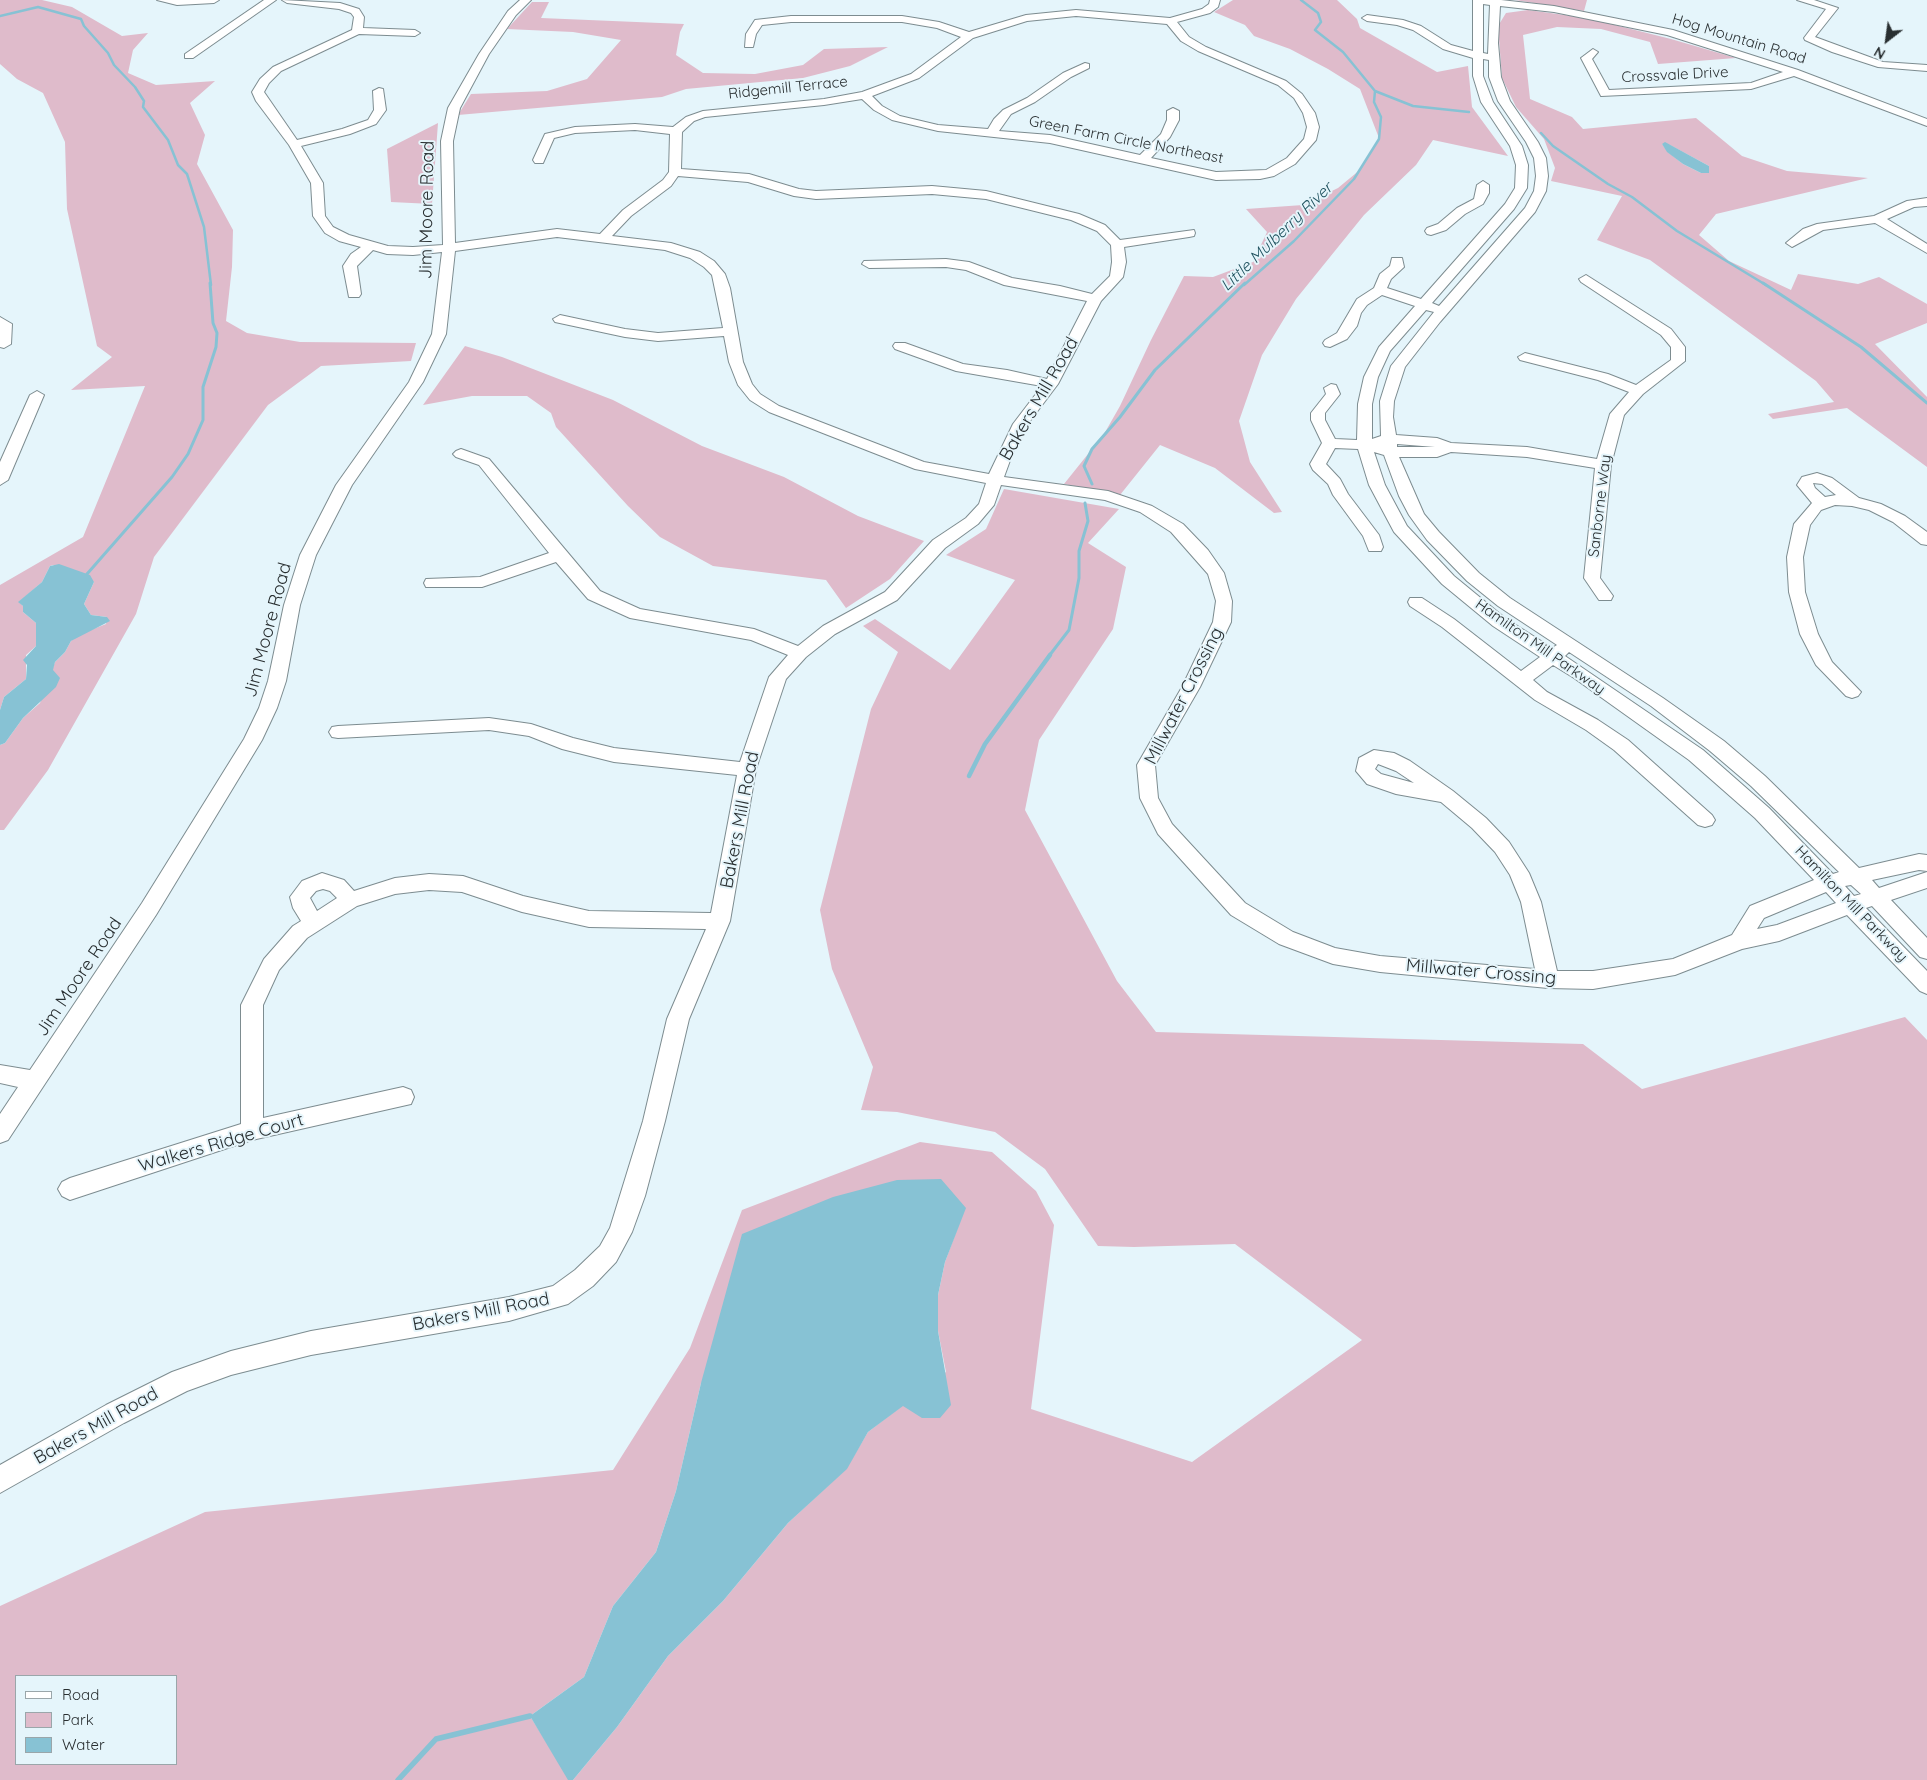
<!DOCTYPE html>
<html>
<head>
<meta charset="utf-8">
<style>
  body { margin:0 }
  #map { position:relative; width:1927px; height:1780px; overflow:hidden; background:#e5f5fb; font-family:Quicksand,sans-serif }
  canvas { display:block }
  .legend { position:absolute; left:15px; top:1675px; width:162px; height:90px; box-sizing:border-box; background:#e5f5fb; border:1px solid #9aa6aa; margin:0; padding:6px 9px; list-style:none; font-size:15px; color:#292f31 }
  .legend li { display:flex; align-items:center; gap:10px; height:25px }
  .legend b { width:25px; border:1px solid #9aa6aa }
  .north { position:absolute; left:1862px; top:15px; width:50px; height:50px; -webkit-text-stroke:4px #e5f5fb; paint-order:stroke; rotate:210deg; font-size:14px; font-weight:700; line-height:20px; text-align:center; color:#292f31 }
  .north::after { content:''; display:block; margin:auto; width:18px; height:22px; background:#292f31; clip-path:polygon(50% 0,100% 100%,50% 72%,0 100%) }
</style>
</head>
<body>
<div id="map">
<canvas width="1927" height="1780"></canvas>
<ul class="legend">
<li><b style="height:6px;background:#fff"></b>Road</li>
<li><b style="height:14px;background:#dfbbcb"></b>Park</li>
<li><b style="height:14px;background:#87c2d4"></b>Water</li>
</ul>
<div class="north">N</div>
</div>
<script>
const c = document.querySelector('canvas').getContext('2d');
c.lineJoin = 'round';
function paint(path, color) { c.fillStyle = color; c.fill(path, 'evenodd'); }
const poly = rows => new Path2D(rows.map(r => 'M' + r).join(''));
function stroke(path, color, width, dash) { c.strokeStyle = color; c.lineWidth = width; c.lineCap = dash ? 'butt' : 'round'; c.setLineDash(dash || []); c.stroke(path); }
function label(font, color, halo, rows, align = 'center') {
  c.font = font + ' Quicksand,sans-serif'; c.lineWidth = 4; c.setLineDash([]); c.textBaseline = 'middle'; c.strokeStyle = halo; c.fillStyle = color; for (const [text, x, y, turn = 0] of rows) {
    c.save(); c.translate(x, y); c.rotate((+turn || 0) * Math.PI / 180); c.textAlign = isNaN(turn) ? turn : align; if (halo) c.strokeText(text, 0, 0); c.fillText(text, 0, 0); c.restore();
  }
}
const green = poly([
  [0,0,42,0,72,7,122,36,148,33,133,50,128,73,156,85,215,81,190,103,205,135,197,164,233,230,232,267,226,321,247,333,300,342,416,343,411,361,321,366,268,405,154,557,136,614,48,770,4,830,0,830,0,745,5,743,23,718,40,703,55,662,65,652,71,641,78,635,106,624,107,617,91,615,84,604,94,582,53,565,50,566,42,582,19,602,23,606,23,612,36,623,36,646,26,655,26,679,4,697,0,710,0,585,83,537,145,386,71,390,112,357,97,346,67,209,65,142,43,93,17,79,0,64],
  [1233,0,1337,0,1357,19,1360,28,1437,72,1468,66,1472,107,1508,156,1433,140,1416,165,1364,215,1296,299,1262,355,1239,421,1250,462,1282,512,1274,513,1215,468,1160,445,1120,495,1064,484,1104,434,1120,406,1151,340,1184,276,1213,277,1253,262,1267,232,1246,209,1303,205,1338,188,1361,169,1379,138,1360,89,1328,69,1290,49,1254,36,1245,25,1214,12],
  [1515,0,1587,0,1584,11],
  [532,2,549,2,541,18,684,24,680,32,676,55,703,73,755,74,803,65,824,49,888,47,850,66,803,78,686,89,662,97,458,115,471,94,547,91,587,79,621,40,573,32,507,29],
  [1528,10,1587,18,1671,39,1736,58,1658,64,1650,42,1601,29,1557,27,1523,35,1530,99,1572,117,1583,129,1696,118,1742,156,1787,171,1868,178,1716,214,1699,235,1729,261,1791,290,1798,274,1858,284,1879,277,1927,304,1927,323,1875,344,1927,397,1927,467,1847,408,1773,419,1768,414,1834,402,1816,381,1650,260,1597,240,1622,196,1551,181,1555,168,1544,139,1516,107,1502,78,1498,26,1506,13],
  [1662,144,1670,145,1709,166,1709,172,1701,173,1683,164,1668,152],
  [438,123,432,204,391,202,387,149],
  [465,346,502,357,613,400,702,446,784,477,858,516,924,541,890,579,846,608,826,580,713,566,660,537,628,506,556,427,551,413,527,396,472,396,423,405],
  [1004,489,1119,509,1088,543,1126,567,1113,629,1039,740,1025,810,1117,981,1156,1032,1583,1044,1642,1089,1905,1017,1927,1040,1927,1780,573,1780,617,1727,668,1656,723,1601,788,1523,846,1469,868,1432,946,1372,938,1331,938,1295,945,1262,965,1208,701,1383,676,1491,656,1552,613,1606,584,1677,530,1716,570,1780,0,1780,0,1606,205,1512,613,1470,690,1348,742,1210,920,1142,992,1152,1036,1191,1054,1225,1031,1409,1192,1462,1362,1340,1235,1244,1134,1247,1098,1246,1045,1169,995,1132,897,1112,861,1110,873,1067,832,969,820,910,871,709,898,652,863,626,875,619,950,670,1015,580,946,555,986,529],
  [16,1676,176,1676,176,1764,16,1764]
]);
const water = poly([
  [1665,142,1709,166,1709,173,1701,173,1683,164,1667,152,1662,144],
  [59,564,90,575,94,582,84,604,91,615,107,617,110,621,71,641,65,652,55,662,53,670,60,678,56,687,23,718,5,743,0,745,0,710,4,697,26,679,27,665,23,660,36,646,36,623,23,612,23,606,18,602,42,582,50,566],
  [941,1179,966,1208,945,1262,938,1295,938,1331,951,1405,940,1418,922,1418,903,1406,868,1432,847,1469,788,1523,723,1601,668,1656,617,1727,573,1780,568,1780,530,1716,584,1677,613,1606,656,1552,676,1491,701,1383,742,1234,833,1197,897,1180]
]);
const streamFar3 = poly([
  [1301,0,1318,13,1321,22,1315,30,1343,52,1375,91,1413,106,1469,112],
  [0,16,38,7,81,19,84,26,108,53,114,65,135,87,144,101,143,107,168,140,178,165,187,174,204,227,211,285],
  [1541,133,1553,146,1608,184,1632,197,1677,231,1766,285],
  [1244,285,1294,241,1354,179,1379,139,1381,117,1374,102,1375,91]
]);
const streamFar2 = poly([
  [1763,283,1861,347,1927,403],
  [1092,484,1084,466,1092,449,1120,417,1155,370,1245,283],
  [87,574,172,477,188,454,203,420,203,387,216,347,217,333,213,323,210,283],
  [1049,656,1069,630,1079,578,1079,551,1088,521,1085,503]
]);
const streamFar1 = poly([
  [969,776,985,744,1050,655]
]);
const stream = poly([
  [398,1780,436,1739,530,1716]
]);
const minor = poly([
  [157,0,219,0,214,3,177,5,157,0],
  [264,0,276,0,193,58,185,58,185,54,264,0],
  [282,0,340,3,359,9,364,17,363,28,415,30,420,33,415,36,359,34,281,71,269,83,264,92,297,140,342,129,368,120,374,110,373,91,379,88,383,89,386,110,376,124,350,134,301,146,323,183,325,216,333,227,349,235,388,246,413,247,443,245,441,141,448,108,479,54,508,11,520,0,531,0,516,15,489,54,460,108,453,141,455,243,557,229,600,234,623,210,663,180,669,172,670,134,635,130,575,133,554,138,543,163,535,163,533,160,545,134,575,127,635,124,673,127,686,117,703,111,824,99,862,92,911,74,961,37,937,28,902,22,791,22,762,25,756,34,753,47,745,47,746,34,755,20,791,16,902,16,939,22,969,32,1026,15,1076,10,1170,18,1202,9,1209,4,1210,0,1220,0,1218,7,1210,13,1177,22,1189,37,1206,47,1286,81,1302,94,1315,113,1319,127,1316,140,1295,164,1274,176,1260,179,1216,180,1050,143,938,131,892,120,874,110,862,99,824,105,705,117,694,121,682,132,681,169,749,174,799,189,816,191,932,186,986,191,1079,214,1105,225,1120,240,1194,230,1195,233,1194,236,1189,237,1124,247,1126,262,1123,277,1101,301,1058,384,1027,425,1012,455,1004,477,1108,491,1152,506,1183,524,1208,550,1224,573,1232,601,1231,622,1200,687,1155,765,1158,798,1172,824,1245,903,1293,932,1335,948,1380,956,1535,969,1521,902,1510,875,1495,852,1472,828,1441,802,1396,794,1367,784,1356,771,1359,758,1374,750,1394,753,1410,761,1453,791,1486,818,1509,842,1529,873,1541,902,1557,971,1593,971,1673,959,1732,935,1750,906,1814,880,1755,818,1689,760,1574,678,1553,665,1533,680,1547,692,1598,720,1628,740,1712,815,1715,820,1712,825,1705,827,1698,825,1614,750,1586,730,1535,700,1442,627,1410,606,1408,602,1410,598,1422,598,1454,619,1521,671,1540,657,1493,626,1442,584,1394,532,1369,485,1358,449,1335,448,1326,464,1340,479,1348,494,1379,535,1383,547,1381,551,1369,551,1363,536,1333,495,1328,484,1313,470,1310,464,1322,443,1311,420,1311,413,1326,394,1324,388,1331,384,1336,385,1340,394,1325,413,1325,420,1335,439,1357,440,1358,404,1364,377,1379,347,1415,306,1382,295,1367,305,1361,313,1357,326,1347,339,1330,347,1325,346,1323,343,1325,340,1337,333,1357,299,1374,288,1380,274,1390,266,1392,258,1402,258,1404,267,1391,279,1387,288,1421,299,1505,204,1515,188,1516,165,1510,146,1481,102,1473,76,1473,58,1443,49,1413,30,1397,25,1367,21,1362,18,1367,15,1403,20,1421,26,1451,45,1473,51,1473,0,1501,0,1554,6,1673,30,1798,70,1927,119,1927,126,1794,76,1751,89,1601,96,1581,58,1593,49,1598,52,1592,59,1609,90,1751,83,1783,72,1667,35,1554,12,1500,6,1498,43,1501,77,1510,101,1538,142,1546,158,1548,176,1546,191,1535,212,1440,322,1405,367,1394,401,1393,417,1396,435,1437,438,1451,443,1527,447,1597,459,1610,414,1629,392,1598,380,1520,360,1518,357,1525,353,1608,374,1636,385,1671,360,1671,347,1661,335,1581,282,1579,279,1586,275,1671,329,1685,347,1685,361,1643,394,1624,415,1611,465,1600,578,1613,596,1611,600,1599,600,1584,578,1595,468,1527,457,1451,452,1437,457,1399,457,1424,514,1439,532,1479,573,1510,598,1663,698,1724,741,1765,776,1859,868,1919,854,1927,855,1927,871,1919,870,1872,880,1879,888,1927,872,1927,888,1891,900,1927,938,1927,959,1920,957,1872,906,1866,908,1927,971,1927,994,1920,991,1847,915,1779,941,1742,949,1675,975,1593,989,1548,988,1380,972,1333,964,1279,944,1231,915,1158,834,1140,798,1137,765,1182,687,1213,622,1216,601,1208,574,1171,532,1140,512,1105,500,1001,485,994,505,978,524,945,548,897,600,835,634,806,657,786,679,756,769,730,921,689,1019,665,1121,645,1196,632,1232,616,1262,593,1286,568,1304,509,1321,311,1355,231,1375,187,1391,124,1423,0,1493,0,1465,106,1405,172,1372,231,1351,311,1331,509,1297,553,1286,575,1270,600,1246,610,1228,643,1121,667,1019,706,929,589,927,522,912,462,892,429,890,395,894,357,906,307,938,279,970,263,1005,263,1118,403,1087,411,1090,414,1097,411,1104,252,1140,70,1200,62,1196,58,1189,62,1182,70,1178,241,1124,241,1005,264,959,293,926,301,921,293,908,290,897,302,881,322,873,344,880,354,891,395,878,429,874,463,876,523,896,589,911,711,913,737,775,614,762,562,749,529,736,489,730,338,738,332,737,329,732,332,727,338,726,489,718,531,724,573,738,614,748,740,762,769,677,788,655,751,640,630,618,588,599,556,562,482,587,426,587,424,583,426,579,480,577,549,553,479,465,456,457,453,454,456,451,461,449,489,459,600,591,640,609,754,629,798,646,823,626,885,592,933,540,966,518,979,504,986,483,915,469,769,412,750,400,738,385,729,362,724,336,658,341,625,337,555,322,553,319,560,315,625,329,658,333,723,328,712,275,704,267,690,258,665,250,557,237,455,251,446,334,423,382,352,485,316,555,300,605,286,681,277,708,262,740,156,915,8,1140,0,1143,0,1114,18,1087,0,1083,0,1065,30,1070,142,903,244,739,259,708,268,681,284,605,300,555,336,485,409,382,432,334,442,252,413,255,387,254,373,250,357,266,361,294,359,297,349,297,343,266,351,254,361,247,339,241,325,233,313,216,311,183,289,145,256,101,252,92,260,79,273,67,352,30,354,17,351,13,339,9,287,3,282,0],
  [1483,4,1490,5,1488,54,1483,53,1483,4],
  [1076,16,1167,24,1181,41,1198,51,1278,85,1294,98,1303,113,1307,127,1304,139,1287,158,1266,170,1216,172,1151,158,1170,137,1179,120,1179,111,1173,108,1167,111,1167,120,1161,134,1140,155,1050,135,999,131,1011,114,1035,102,1071,77,1089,68,1089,64,1085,63,1063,73,1027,98,1003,110,994,119,988,129,938,125,900,116,882,106,872,96,919,78,973,38,1027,21,1076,16],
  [1483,59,1489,60,1489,77,1498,101,1526,142,1534,158,1536,176,1534,191,1525,208,1439,306,1432,303,1514,209,1527,188,1528,165,1522,146,1493,102,1483,76,1483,59],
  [678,176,748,182,794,196,816,199,932,194,986,199,1071,220,1097,231,1111,245,1112,262,1110,276,1092,294,1060,286,1012,278,969,262,946,259,864,261,862,264,869,268,946,267,966,270,1004,285,1087,301,1047,379,1007,370,963,364,905,343,895,343,893,346,895,349,956,371,1042,386,1013,424,989,474,924,462,779,406,760,394,752,384,743,362,730,288,725,274,714,261,700,252,671,243,612,236,631,216,671,186,678,176],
  [1426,310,1434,312,1391,366,1380,401,1381,436,1372,439,1372,404,1378,377,1390,351,1426,310],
  [1397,444,1435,447,1397,447,1397,444],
  [1374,452,1384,455,1399,496,1409,515,1427,540,1467,581,1498,606,1557,645,1552,648,1505,618,1454,576,1407,526,1385,485,1374,452],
  [1569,652,1651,706,1710,751,1751,786,1839,872,1833,874,1769,808,1703,750,1565,656,1569,652],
  [1378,764,1396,771,1414,783,1381,774,1375,769,1378,764],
  [1851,885,1861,894,1854,896,1845,886,1851,885],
  [323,889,330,891,337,898,317,911,310,898,316,891,323,889],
  [1826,892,1836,903,1777,925,1757,929,1764,918,1826,892],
  [1797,0,1814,0,1838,8,1815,37,1883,62,1927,65,1927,71,1878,67,1832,52,1805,40,1804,38,1826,9,1797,0],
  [1483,181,1489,185,1489,193,1483,204,1465,214,1446,230,1431,235,1427,234,1425,231,1427,228,1438,224,1457,208,1474,199,1477,185,1483,181],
  [1927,198,1927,206,1914,207,1887,219,1927,244,1927,253,1875,223,1823,230,1792,247,1786,243,1803,229,1817,224,1874,216,1907,201,1927,198],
  [0,317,12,324,11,344,4,348,0,347,0,317],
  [37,391,44,395,8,480,0,485,0,462,30,395,37,391],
  [1817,473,1832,478,1859,498,1881,504,1905,516,1927,532,1927,545,1921,544,1893,522,1869,510,1852,506,1835,505,1821,510,1810,525,1803,557,1805,592,1818,634,1832,662,1861,692,1858,696,1852,698,1846,696,1816,665,1800,634,1789,592,1787,557,1794,524,1812,503,1797,485,1802,477,1817,473],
  [1813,483,1822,484,1836,495,1825,497,1815,488,1813,483]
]);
const farStreetnames = [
  ["Hog Mountain Road",1739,39,17],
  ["Crossvale Drive",1675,75,-3],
  ["Ridgemill Terrace",788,88,-6],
  ["Green Farm Circle Northeast",1126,140,11],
  ["Sanborne Way",1600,506,-83],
  ["Hamilton Mill Parkway",1540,647,35],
  ["Hamilton Mill Parkway",1851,904,46]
];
const farWaternames = [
  ["Little Mulberry River",1277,237,-44]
];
const streetNames = [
  ["Jim Moore Road",427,210,-89],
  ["Bakers Mill Road",1039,399,-60],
  ["Jim Moore Road",268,630,-75],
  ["Millwater Crossing",1184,696,-63],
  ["Bakers Mill Road",740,820,-79],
  ["Millwater Crossing",1481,972,5],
  ["Jim Moore Road",79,977,-56],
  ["Walkers Ridge Court",221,1143,-16],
  ["Bakers Mill Road",481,1312,-11],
  ["Bakers Mill Road",96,1426,-29]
];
paint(green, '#dfbbcb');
paint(water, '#87c2d4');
stroke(streamFar3, '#87c2d4', 2.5);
stroke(streamFar2, '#87c2d4', 3);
stroke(streamFar1, '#87c2d4', 4.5);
stroke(stream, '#87c2d4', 5.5);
stroke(minor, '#7d8c90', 2);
paint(minor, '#fff');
label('15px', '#292f31', '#e5f5fb', farStreetnames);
label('italic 16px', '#1f515e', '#e5f5fb', farWaternames);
label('18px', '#292f31', '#e5f5fb', streetNames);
</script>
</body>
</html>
